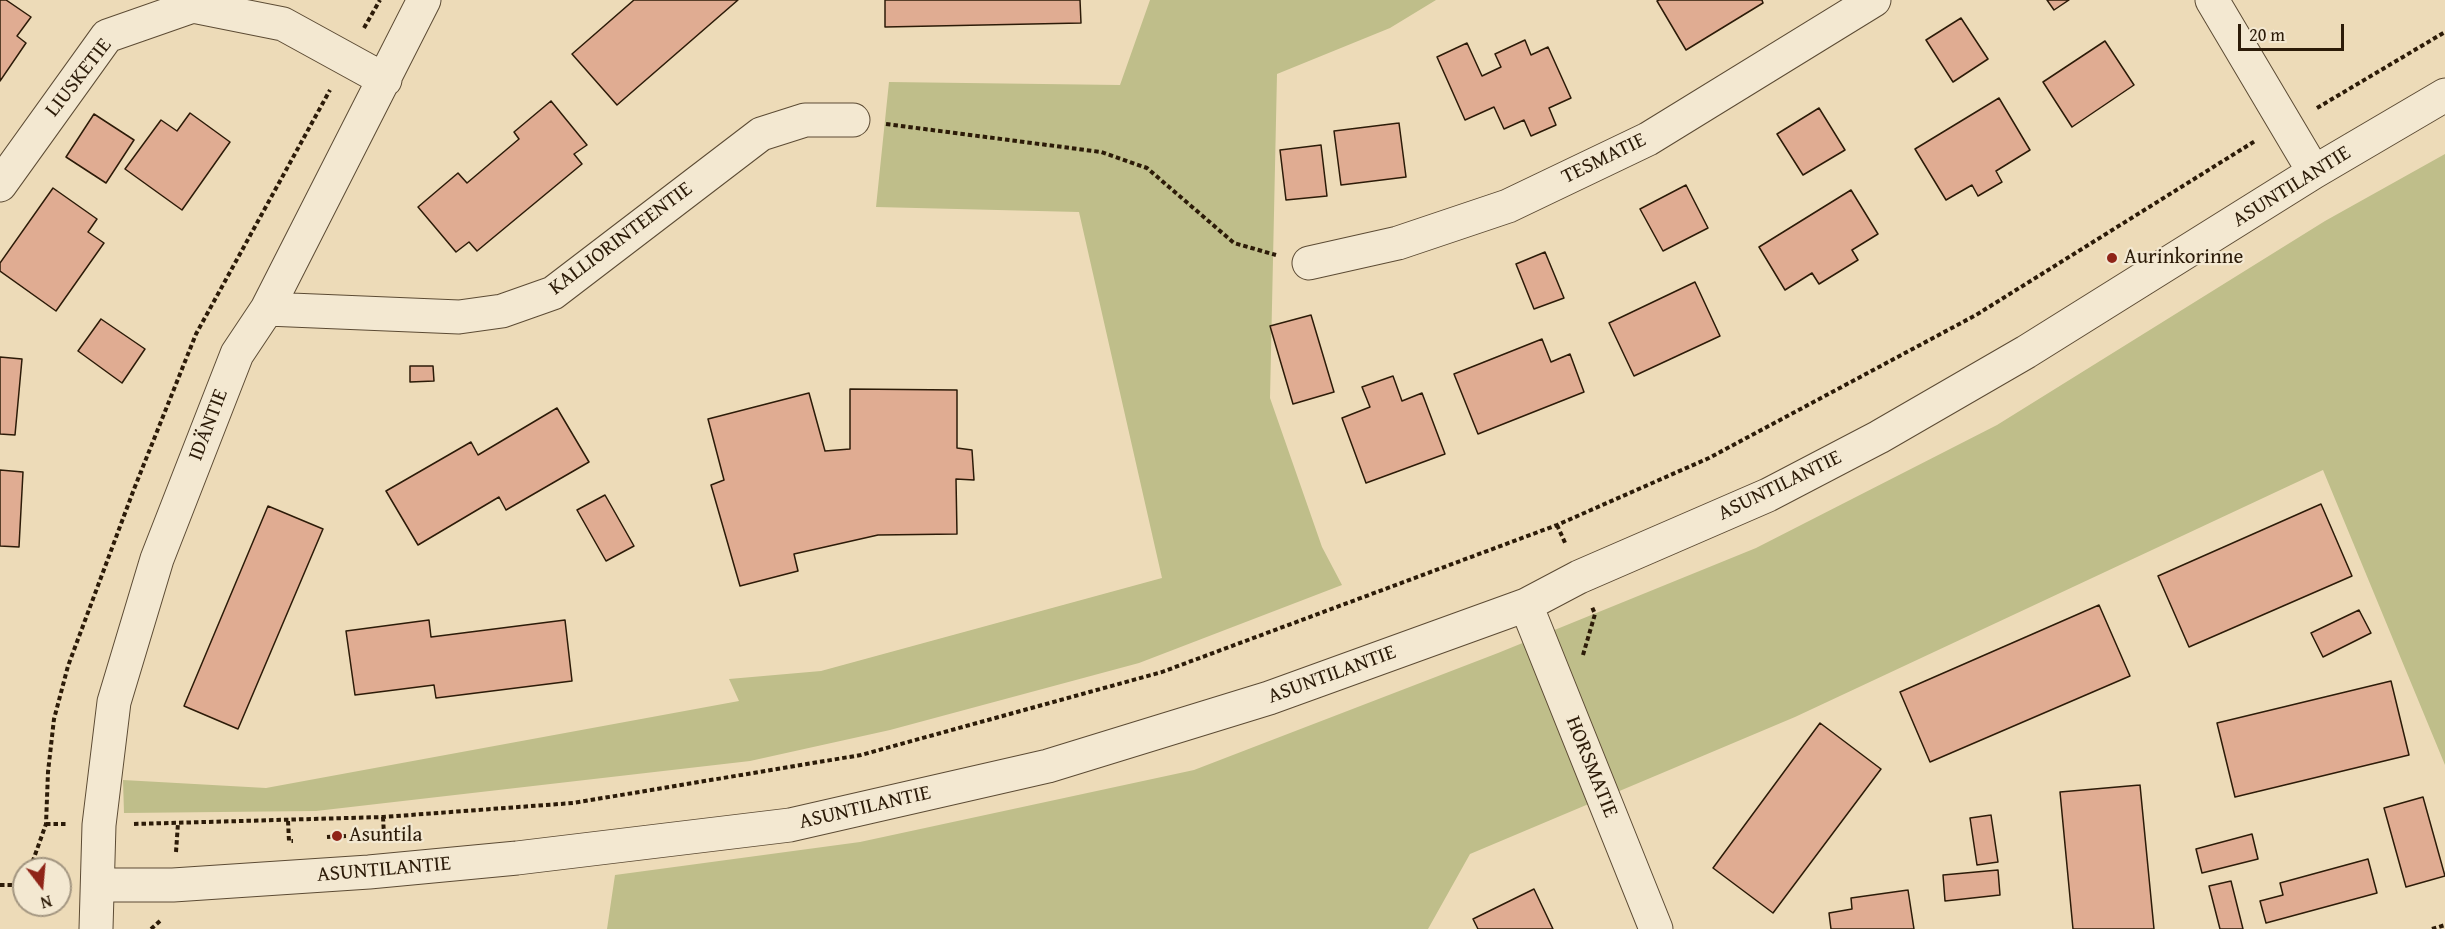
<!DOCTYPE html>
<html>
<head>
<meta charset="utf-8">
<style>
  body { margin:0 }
  #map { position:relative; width:2445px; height:929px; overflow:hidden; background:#eddbb8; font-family:"Gentium Book Plus",serif }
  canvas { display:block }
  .north { position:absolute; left:12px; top:857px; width:60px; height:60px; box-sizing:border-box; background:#f3e8d1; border:2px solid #a39681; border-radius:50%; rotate:164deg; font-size:16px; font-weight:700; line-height:24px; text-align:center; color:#2c1b08 }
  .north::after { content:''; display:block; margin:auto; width:21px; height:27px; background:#8f2418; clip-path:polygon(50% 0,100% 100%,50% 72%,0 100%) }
  .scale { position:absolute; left:2238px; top:24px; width:106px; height:27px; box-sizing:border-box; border:3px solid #2c1b08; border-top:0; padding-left:8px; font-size:18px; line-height:21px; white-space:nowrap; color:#2c1b08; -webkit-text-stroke:4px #f3e8d1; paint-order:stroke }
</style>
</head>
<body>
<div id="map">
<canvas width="2445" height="929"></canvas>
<div class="north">N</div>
<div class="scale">20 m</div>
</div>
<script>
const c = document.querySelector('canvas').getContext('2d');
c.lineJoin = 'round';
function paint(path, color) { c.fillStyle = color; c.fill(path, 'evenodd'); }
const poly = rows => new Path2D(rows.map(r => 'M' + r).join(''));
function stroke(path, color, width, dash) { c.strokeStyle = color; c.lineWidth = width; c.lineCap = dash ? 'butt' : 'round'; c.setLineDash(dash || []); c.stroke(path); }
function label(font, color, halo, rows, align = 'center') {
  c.font = font + ' "Gentium Book Plus",serif'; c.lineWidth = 4.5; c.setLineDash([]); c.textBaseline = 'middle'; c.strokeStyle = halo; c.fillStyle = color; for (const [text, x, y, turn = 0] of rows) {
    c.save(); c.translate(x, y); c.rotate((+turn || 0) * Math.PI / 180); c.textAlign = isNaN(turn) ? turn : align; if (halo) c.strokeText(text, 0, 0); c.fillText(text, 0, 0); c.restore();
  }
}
const green = poly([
  [1150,0,1436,0,1390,28,1277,74,1270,398,1322,547,1342,585,1139,663,890,730,750,761,316,811,124,813,123,780,266,788,739,701,729,679,821,671,1162,578,1079,212,876,207,889,82,1120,85],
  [2445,154,2445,765,2323,470,1795,717,1470,854,1428,929,607,929,615,875,860,842,1194,770,1498,653,1756,548,1997,425,2325,221]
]);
const building = poly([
  [0,0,6,0,31,17,17,36,26,43,0,81,0,0],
  [634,0,738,0,617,105,572,54,634,0],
  [885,0,1080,0,1081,23,885,27,885,0],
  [1659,0,1762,0,1763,3,1686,50,1657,1,1659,0],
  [2047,0,2069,0,2054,10,2047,0],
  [1961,18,1988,59,1953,82,1926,40,1961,18],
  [1525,40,1531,55,1548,47,1571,98,1549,108,1556,125,1531,136,1524,120,1504,129,1494,107,1465,120,1437,57,1467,43,1482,76,1501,67,1495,54,1525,40],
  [2105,41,2134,85,2072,127,2043,82,2105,41],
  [1999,98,2030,150,1996,171,2002,182,1978,196,1972,185,1946,200,1915,149,1999,98],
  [551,101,587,145,574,154,582,164,477,251,469,242,456,252,418,207,458,173,467,183,519,139,514,132,551,101],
  [1819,108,1845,150,1803,175,1777,134,1819,108],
  [190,113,230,142,182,210,125,169,161,120,177,131,190,113],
  [94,114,134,140,106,183,66,157,94,114],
  [1399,123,1406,177,1341,185,1334,131,1399,123],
  [1321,145,1327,196,1286,200,1280,150,1321,145],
  [1686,185,1708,228,1663,251,1640,209,1686,185],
  [53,188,97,219,88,232,104,243,56,311,0,271,0,263,53,188],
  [1851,190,1878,234,1852,250,1858,260,1819,284,1812,273,1785,290,1759,247,1851,190],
  [1545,252,1564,298,1534,309,1516,264,1545,252],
  [1695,282,1720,336,1634,376,1609,323,1695,282],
  [1311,315,1334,392,1293,404,1270,326,1311,315],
  [101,319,145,349,122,383,78,351,101,319],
  [1542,339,1551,362,1570,354,1584,392,1478,434,1454,374,1542,339],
  [0,357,22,359,15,435,0,434,0,357],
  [410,366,433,366,434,381,410,382,410,366],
  [1393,376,1402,401,1422,393,1445,454,1366,483,1342,418,1370,407,1362,387,1393,376],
  [850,389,957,390,957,448,972,450,974,480,956,479,957,534,878,535,794,554,798,571,740,586,711,485,724,480,708,419,809,393,825,451,850,449,850,389],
  [557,408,589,462,506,510,499,497,418,545,386,491,471,442,478,455,557,408],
  [0,470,23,472,19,547,0,546,0,470],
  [605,495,634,546,606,561,577,510,605,495],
  [2321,504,2352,576,2189,647,2158,576,2321,504],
  [268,506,323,529,238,729,184,706,268,506],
  [2099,605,2130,676,1930,762,1900,692,2099,605],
  [2359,610,2371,633,2323,657,2311,633,2359,610],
  [429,620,431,637,565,620,572,681,436,698,434,685,355,695,346,631,429,620],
  [2391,681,2409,755,2235,797,2217,723,2391,681],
  [1820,723,1881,769,1773,913,1713,868,1820,723],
  [2140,785,2154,929,2073,929,2060,792,2140,785],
  [2423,797,2445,876,2406,887,2384,808,2423,797],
  [1991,815,1998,862,1977,865,1970,818,1991,815],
  [2252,834,2258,859,2202,873,2196,849,2252,834],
  [2368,859,2377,893,2266,923,2260,901,2283,895,2280,883,2368,859],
  [1998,870,2000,895,1945,901,1943,875,1998,870],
  [2231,881,2243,929,2220,929,2209,886,2231,881],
  [1534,889,1553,929,1478,929,1473,919,1534,889],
  [1908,890,1914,929,1831,929,1829,913,1852,909,1851,898,1908,890]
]);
const path = poly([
  [364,28,380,0],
  [2317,108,2445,32],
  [886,124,1101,152,1147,168,1234,243,1276,255],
  [1557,525,1566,545],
  [1583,655,1595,614,1592,607],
  [383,817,384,835],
  [288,821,289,841,293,841],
  [46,824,66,824],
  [134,824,383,817,573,803,861,755,1162,672,1557,525,1709,458,1976,315,2255,141],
  [327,837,346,836],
  [176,852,178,823],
  [30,869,46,824,48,772,54,719,68,666,134,489,196,334,330,90],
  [0,885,24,885],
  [151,929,160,921],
  [2432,929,2445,925]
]);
const minor = poly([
  [2212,0,2314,172],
  [0,185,107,36,193,6,283,24,385,80],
  [1309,263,1398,243,1508,206,1648,139,1874,0],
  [267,309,459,317,502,311,553,293,761,134,805,120,853,120],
  [1526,605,1656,929],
  [98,885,173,885,369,872,517,858,790,825,1048,766,1269,698,1526,605,1579,577,1768,495,1879,437,2026,352,2314,172,2445,95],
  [96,929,99,825,114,702,157,559,237,354,267,309,424,0]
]);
const markers = [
  [2112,258,6,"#8f2418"],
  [337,836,6,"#8f2418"]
];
const streetNames = [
  ["LIUSKETIE",79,78,-52],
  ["TESMATIE",1604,159,-26],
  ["ASUNTILANTIE",2292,187,-32],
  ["KALLIORINTEENTIE",621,239,-37],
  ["IDÄNTIE",209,425,-69],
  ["ASUNTILANTIE",1780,486,-26],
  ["ASUNTILANTIE",1332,675,-20],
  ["HORSMATIE",1591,767,68],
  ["ASUNTILANTIE",865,808,-13],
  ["ASUNTILANTIE",384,870,-5]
];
const poiNames = [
  ["Aurinkorinne",2124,258],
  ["Asuntila",349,836]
];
paint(green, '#bfbe8a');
paint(building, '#e0ac92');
stroke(building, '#2c1b08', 1.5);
stroke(minor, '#5c4b34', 35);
stroke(path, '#2c1b08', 4, [4.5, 3]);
stroke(minor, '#f3e8d1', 33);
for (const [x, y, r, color] of markers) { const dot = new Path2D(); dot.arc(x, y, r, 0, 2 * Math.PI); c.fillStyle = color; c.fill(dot); stroke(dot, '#f3e8d1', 2); }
label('21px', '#2c1b08', '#f3e8d1', streetNames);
label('21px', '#2c1b08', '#f3e8d1', poiNames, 'left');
</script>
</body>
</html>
